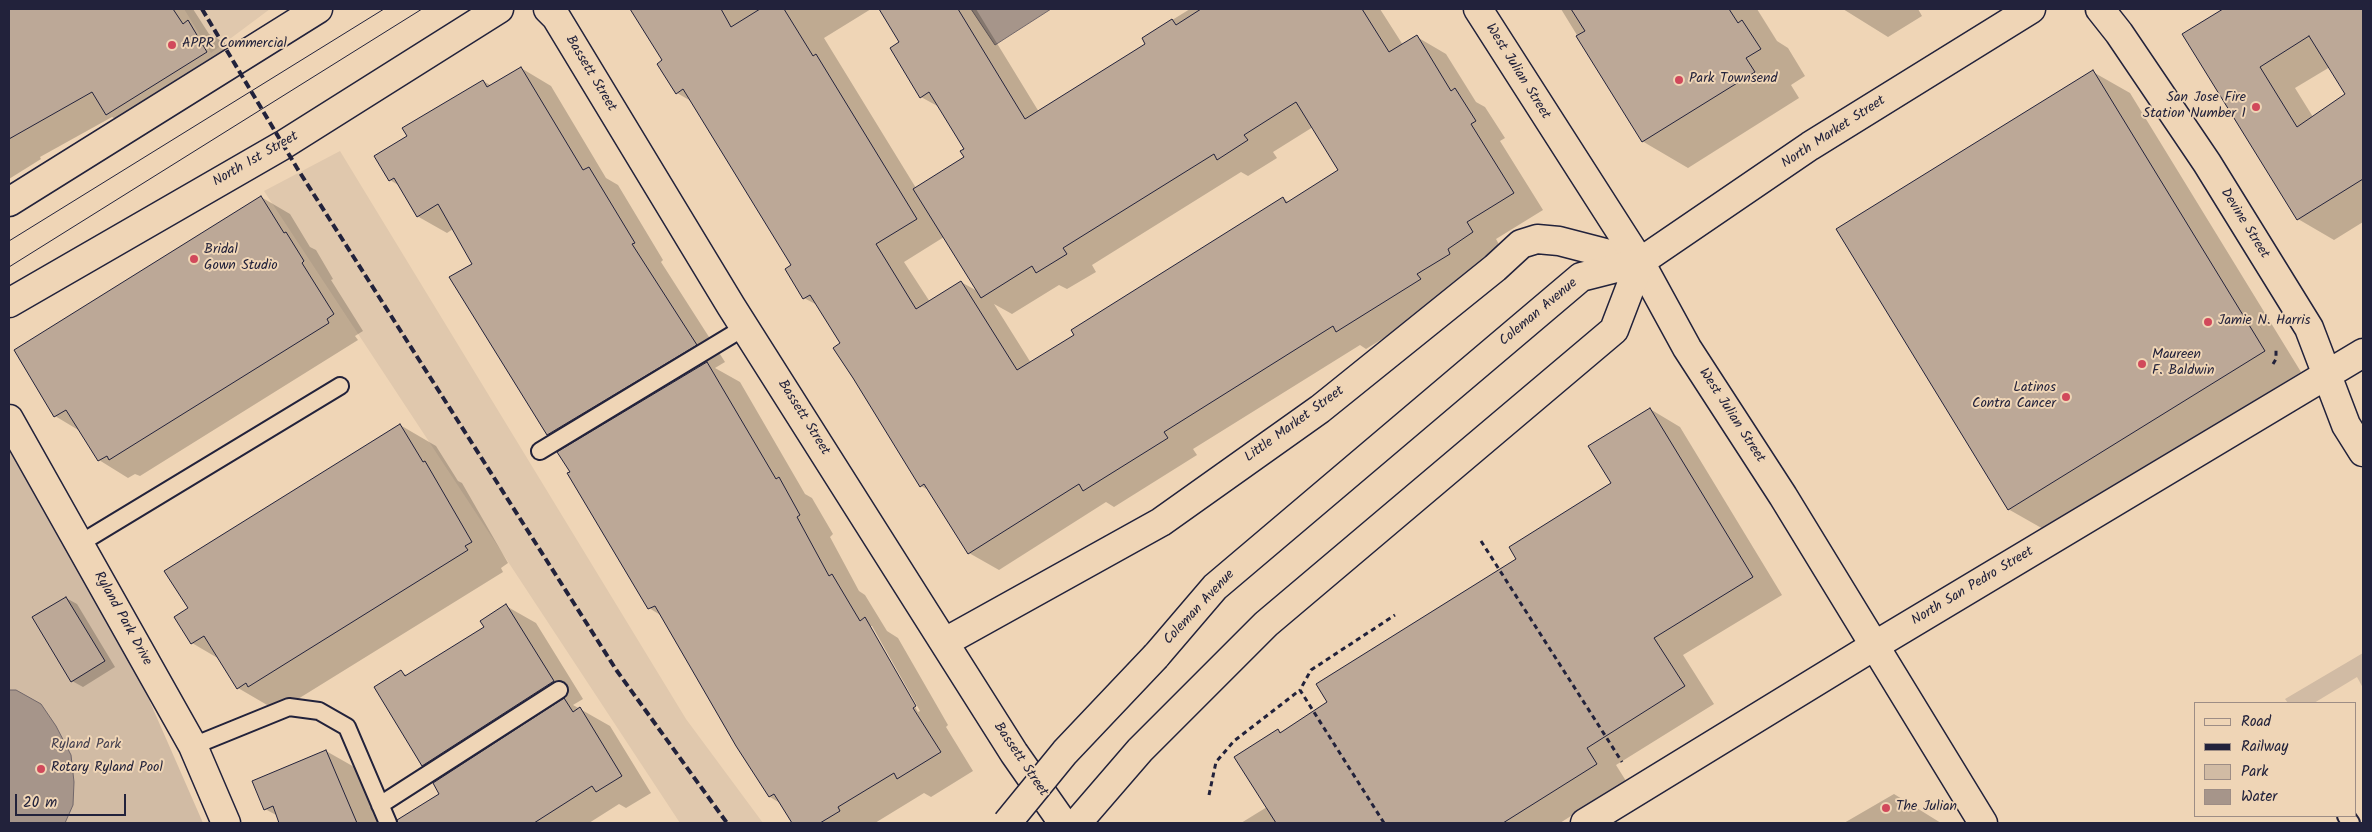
<!DOCTYPE html>
<html>
<head>
<meta charset="utf-8">
<style>
  body { margin:0 }
  #map { position:relative; width:2372px; height:832px; overflow:hidden; background:#efd5b6; font-family:Kalam,sans-serif }
  canvas { display:block }
  .frame { position:absolute; inset:0; border:10px solid #22223b; pointer-events:none }
  .legend { position:absolute; left:2194px; top:702px; width:162px; height:115px; box-sizing:border-box; background:#efd5b6; border:1px solid #9d8d85; margin:0; padding:6px 9px; list-style:none; font-size:15px; color:#22223b }
  .legend li { display:flex; align-items:center; gap:10px; height:25px }
  .legend b { width:25px; border:1px solid #9d8d85 }
  .scale { position:absolute; left:15px; top:794px; width:111px; height:22px; box-sizing:border-box; border:2px solid #22223b; border-top:0; padding-left:6px; font-size:15px; line-height:18px; white-space:nowrap; color:#22223b; -webkit-text-stroke:4px #efd5b6; paint-order:stroke }
</style>
</head>
<body>
<div id="map">
<canvas width="2372" height="832"></canvas>
<div class="frame"></div>
<ul class="legend">
<li><b style="height:6px;background:#efd5b6"></b>Road</li>
<li><b style="height:6px;background:#22223b"></b>Railway</li>
<li><b style="height:14px;background:#d1bba4"></b>Park</li>
<li><b style="height:14px;background:#a6958a"></b>Water</li>
</ul>
<div class="scale">20 m</div>
</div>
<script>
const c = document.querySelector('canvas').getContext('2d');
c.lineJoin = 'round';
function paint(path, color) { c.fillStyle = color; c.fill(path, 'evenodd'); }
const poly = rows => new Path2D(rows.map(r => 'M' + r).join(''));
function stroke(path, color, width, dash) { c.strokeStyle = color; c.lineWidth = width; c.lineCap = dash ? 'butt' : 'round'; c.setLineDash(dash || []); c.stroke(path); }
function label(font, color, halo, rows, align = 'center') {
  c.font = font + ' Kalam,sans-serif'; c.lineWidth = 4; c.setLineDash([]); c.textBaseline = 'middle'; c.strokeStyle = halo; c.fillStyle = color; for (const [text, x, y, turn = 0] of rows) {
    c.save(); c.translate(x, y); c.rotate((+turn || 0) * Math.PI / 180); c.textAlign = isNaN(turn) ? turn : align; if (halo) c.strokeText(text, 0, 0); c.fillText(text, 0, 0); c.restore();
  }
}
const built = poly([
  [184,9,270,9,211,53],
  [340,151,686,719,763,823,680,823,264,191]
]);
const green = poly([
  [9,449,80,574,129,654,203,823,9,823],
  [2363,653,2363,688,2357,677,2314,703,2288,703,2285,699]
]);
const water = poly([
  [971,9,1051,9,995,45,971,9],
  [9,690,16,690,41,704,56,726,71,755,74,782,73,805,65,823,9,823,9,690]
]);
const shadow = poly([
  [9,9,193,9,209,34,220,40,239,70,139,132,112,117,40,157,41,159,9,179],
  [631,9,871,9,824,38,916,188,966,158,966,149,941,108,921,97,901,43,880,9,976,9,1039,112,1147,44,1143,38,1190,9,1380,9,1403,45,1417,37,1446,54,1476,102,1485,107,1505,138,1500,141,1543,210,1496,239,1502,250,1450,297,1366,349,1360,345,1193,449,1197,455,1114,507,1106,502,999,570,969,553,930,491,921,486,842,344,819,306,804,298,793,265,691,101,677,93,664,61],
  [1313,127,1339,170,1289,202,1283,198,1031,363,994,304,1012,314,1059,285,1067,289,1096,272,1092,265,1241,172,1248,176,1277,158,1273,152],
  [944,237,979,292,961,282,930,302,904,262],
  [1561,9,1757,9,1777,41,1788,48,1805,76,1791,85,1799,98,1688,168,1642,141],
  [1843,9,1918,9,1922,16,1888,37],
  [2225,9,2363,9,2363,222,2334,240,2298,219,2184,34],
  [2330,67,2347,94,2313,117,2295,88],
  [521,68,551,86,606,178,618,185,663,260,661,262,725,362,715,368,740,382,805,494,812,498,833,534,830,537,859,591,865,595,887,631,898,638,948,725,946,727,973,771,931,797,924,793,875,823,793,823,780,803,770,797,662,616,649,608,572,472,569,447,547,434,474,264,453,229,447,233,417,216,400,186,390,180,409,137,483,81,492,86],
  [869,626,872,626,920,711,918,712],
  [2093,72,2130,93,2301,372,2045,530,2008,509],
  [261,197,290,214,310,247,316,250,333,279,331,280,363,331,355,336,358,340,140,476,135,474,128,478,99,460,80,431,55,416],
  [1650,409,1680,427,1782,595,1683,655,1714,704,1616,765,1626,781,1560,823,1241,823,1267,807,1278,730,1282,733,1329,703,1518,560,1613,484],
  [400,425,436,446,458,481,462,483,508,563,501,568,503,572,285,707,274,709,238,688,221,660,192,643,190,609],
  [66,598,77,604,115,667,83,687,72,681],
  [506,606,536,623,583,699,573,705,610,726,651,793,626,808,619,804,589,823,427,823,418,808,441,794,444,777,423,765,401,672,408,676,485,627],
  [326,751,356,768,379,823,281,823,278,816,265,809],
  [1894,794,1941,823,1844,823]
]);
const building = poly([
  [9,9,173,9,183,24,188,20,207,52,106,115,92,92,9,139,9,9],
  [630,9,721,9,731,27,760,9,784,9,813,56,816,54,917,219,876,244,916,309,961,281,1017,370,1074,335,1071,330,1283,197,1286,203,1338,170,1296,102,1244,135,1248,140,1217,160,1214,154,1063,248,1067,254,1036,273,1032,266,981,298,913,189,964,157,960,151,964,149,929,92,920,98,890,48,899,42,879,9,958,9,1025,119,1145,44,1142,38,1172,19,1176,25,1201,9,1362,9,1389,52,1417,35,1451,91,1455,88,1476,121,1471,124,1514,193,1467,222,1473,232,1448,249,1450,254,1417,274,1421,279,1336,332,1333,326,1164,432,1168,438,1083,491,1079,484,968,554,924,484,920,487,853,378,833,348,840,343,810,295,803,299,785,269,791,265,683,89,676,94,657,64,662,60,630,9],
  [1571,9,1729,9,1738,23,1742,20,1761,49,1746,58,1755,72,1642,142,1576,36,1585,31,1571,9],
  [2223,9,2363,9,2363,179,2297,220,2182,34,2223,9],
  [2309,36,2345,94,2297,127,2260,67,2309,36],
  [521,67,583,170,589,167,635,243,632,244,697,345,547,435,449,277,472,264,438,204,417,217,394,178,389,181,374,156,407,136,402,128,483,80,487,87,521,67],
  [2093,70,2265,351,2008,510,1836,229,2093,70],
  [261,196,284,233,286,232,304,261,302,263,334,314,327,319,329,323,109,460,107,456,98,461,66,410,54,417,14,350,261,196],
  [707,362,776,479,779,477,800,515,797,517,829,576,832,574,860,621,865,617,916,706,913,708,941,752,897,779,894,773,838,807,840,811,820,823,792,823,774,794,769,797,736,746,655,606,648,609,567,473,570,472,557,452,707,362],
  [1650,408,1753,577,1654,638,1685,686,1587,748,1597,764,1503,823,1276,823,1234,757,1278,729,1280,733,1327,702,1316,684,1516,559,1509,547,1611,483,1588,446,1650,408],
  [400,424,423,462,425,461,472,542,465,546,468,550,248,687,246,683,237,689,204,636,191,644,174,617,188,608,164,571,400,424],
  [66,597,105,661,71,682,32,617,66,597],
  [506,604,554,681,422,766,374,687,401,670,405,676,484,627,480,621,506,604],
  [564,698,573,712,580,707,622,776,596,792,592,786,534,823,398,823,397,820,439,794,433,783,564,698],
  [326,750,357,823,279,823,273,806,264,810,252,781,326,750]
]);
const path = poly([
  [2273,364,2276,359,2276,349],
  [1481,541,1622,762],
  [1209,795,1216,762,1234,741,1300,690],
  [1384,823,1300,690,1311,670,1395,615]
]);
const lane = poly([
  [540,451,745,327],
  [79,544,340,386],
  [193,746,289,707,319,711,347,727,388,823],
  [380,805,559,690],
  [2346,816,2351,823]
]);
const street = poly([
  [548,9,556,17,731,306,1014,753,1063,823],
  [2100,9,2119,33,2207,163,2309,328,2346,425,2363,452],
  [9,419,193,746,226,823],
  [945,642,1161,522,1320,409,1495,268,1521,244,1537,239,1559,241,1640,262,1687,348,1783,496,1983,823],
  [1585,823,1874,646,2363,353]
]);
const secondary = poly([
  [1478,9,1640,262],
  [9,202,318,9],
  [9,303,283,145,499,9]
]);
const primary = poly([
  [1156,656,1215,587,1581,277,1640,262,1810,146,2031,9],
  [1077,823,1140,750,1266,624,1614,330,1640,262]
]);
const tram = poly([
  [9,241,384,9],
  [9,267,422,9]
]);
const rail = poly([
  [202,9,297,168,617,671,727,823]
]);
const primaryBridge = poly([
  [1007,823,1065,752,1156,656]
]);
const markers = [
  [172,45,5,"#d1495b"],
  [1679,80,5,"#d1495b"],
  [2256,107,5,"#d1495b"],
  [194,259,5,"#d1495b"],
  [2208,322,5,"#d1495b"],
  [2142,364,5,"#d1495b"],
  [2066,397,5,"#d1495b"],
  [41,769,5,"#d1495b"],
  [1886,808,5,"#d1495b"]
];
const poiNames = [
  ["APPR Commercial",182,45],
  ["Park Townsend",1689,80],
  ["San Jose Fire",2246,99,"right"],
  ["Station Number 1",2246,115,"right"],
  ["Bridal",204,251],
  ["Gown Studio",204,267],
  ["Jamie N. Harris",2218,322],
  ["Maureen",2152,356],
  ["F. Baldwin",2152,372],
  ["Latinos",2056,389,"right"],
  ["Contra Cancer",2056,405,"right"],
  ["Rotary Ryland Pool",51,769],
  ["The Julian",1896,808]
];
const streetNames = [
  ["West Julian Street",1517,72,58],
  ["Bassett Street",590,74,59],
  ["North Market Street",1834,133,-33],
  ["North 1st Street",256,160,-30],
  ["Devine Street",2244,224,58],
  ["Coleman Avenue",1539,313,-40],
  ["West Julian Street",1731,416,57],
  ["Bassett Street",803,418,58],
  ["Little Market Street",1295,425,-36],
  ["North San Pedro Street",1973,587,-31],
  ["Coleman Avenue",1200,608,-47],
  ["Ryland Park Drive",122,619,61],
  ["Bassett Street",1020,760,56]
];
const parkNames = [
  ["Ryland Park",86,746]
];
paint(built, '#e0c8ad');
paint(green, '#d1bba4');
paint(water, '#a6958a');
stroke(water, '#71676a', 1);
paint(shadow, '#0003');
paint(building, '#bca897');
stroke(building, '#22223b', 1);
stroke(lane, '#22223b', 20);
stroke(street, '#22223b', 31);
stroke(secondary, '#22223b', 31);
stroke(primary, '#22223b', 31);
stroke(path, '#22223b', 3, [5, 4]);
stroke(lane, '#efd5b6', 16);
stroke(street, '#efd5b6', 28);
stroke(secondary, '#efd5b6', 28);
stroke(primary, '#efd5b6', 28);
stroke(tram, '#22223b', 1);
stroke(rail, '#22223b', 4, [8, 4]);
stroke(primaryBridge, '#22223b', 31, []);
stroke(primaryBridge, '#efd5b6', 28);
for (const [x, y, r, color] of markers) { const dot = new Path2D(); dot.arc(x, y, r, 0, 2 * Math.PI); c.fillStyle = color; c.fill(dot); stroke(dot, '#efd5b6', 2); }
label('14px', '#22223b', '#efd5b6', poiNames, 'left');
label('14px', '#22223b', '#efd5b6', streetNames);
label('14px', '#454150', '#efd5b6', parkNames);
</script>
</body>
</html>
